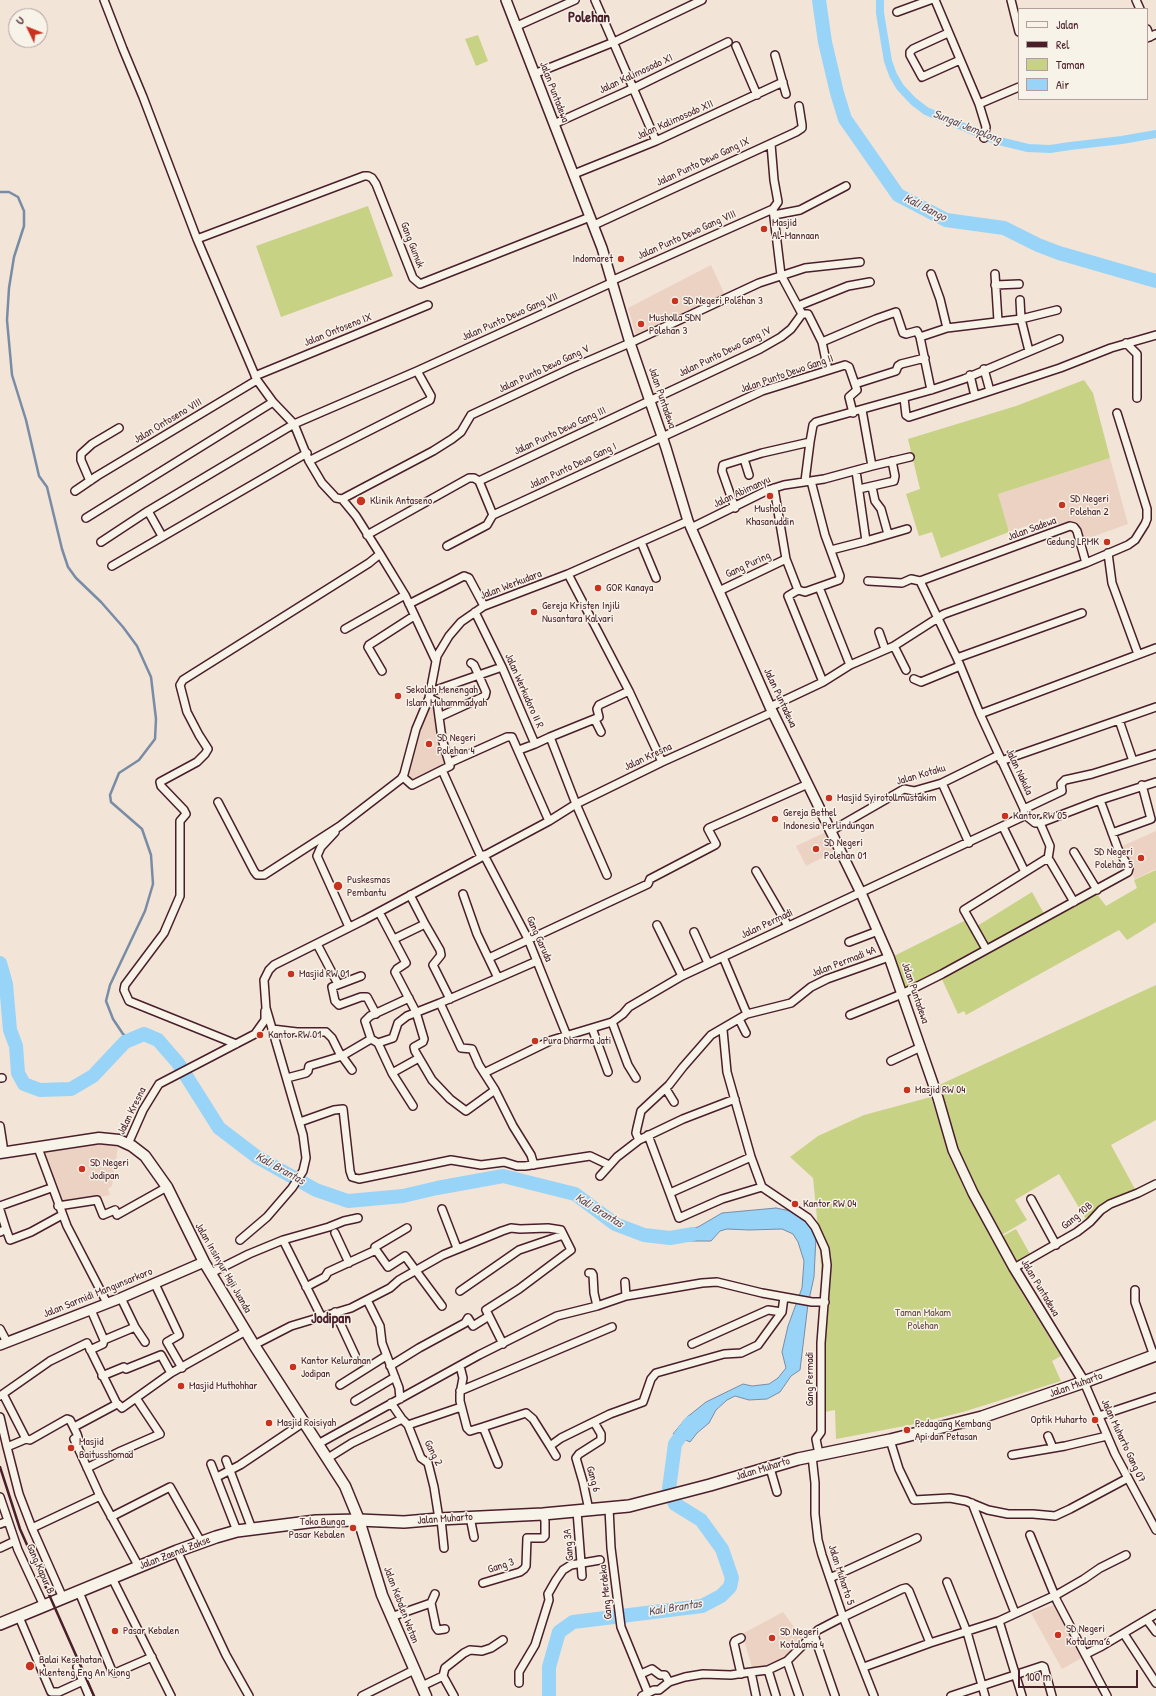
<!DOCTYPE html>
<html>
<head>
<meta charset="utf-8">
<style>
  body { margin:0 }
  #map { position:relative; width:1156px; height:1696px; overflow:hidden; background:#f2e4d7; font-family:"Patrick Hand",sans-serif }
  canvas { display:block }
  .legend { position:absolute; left:1018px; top:8px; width:130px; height:92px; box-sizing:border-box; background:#f7f3e8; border:1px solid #b29e9c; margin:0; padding:5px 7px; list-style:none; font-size:12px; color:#4a1f2b }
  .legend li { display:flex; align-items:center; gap:8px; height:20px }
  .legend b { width:20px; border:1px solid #b29e9c }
  .north { position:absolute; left:8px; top:8px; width:40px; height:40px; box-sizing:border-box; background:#f7f3e8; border:1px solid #b29e9c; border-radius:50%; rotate:313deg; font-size:11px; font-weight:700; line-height:16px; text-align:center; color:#4a1f2b }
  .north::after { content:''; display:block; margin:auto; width:14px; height:18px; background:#c8321e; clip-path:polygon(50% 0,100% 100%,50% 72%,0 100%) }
  .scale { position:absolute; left:1018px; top:1670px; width:120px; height:18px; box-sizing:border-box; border:2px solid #4a1f2b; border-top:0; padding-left:5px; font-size:12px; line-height:14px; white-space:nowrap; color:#4a1f2b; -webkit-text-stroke:3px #f7f3e8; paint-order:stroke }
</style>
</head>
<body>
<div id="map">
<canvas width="1156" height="1696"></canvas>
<ul class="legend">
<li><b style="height:5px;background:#f7f3e8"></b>Jalan</li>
<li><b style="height:5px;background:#4a1f2b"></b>Rel</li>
<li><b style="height:11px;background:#c7d285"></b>Taman</li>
<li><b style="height:11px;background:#98d4f8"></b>Air</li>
</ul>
<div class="north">U</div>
<div class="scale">100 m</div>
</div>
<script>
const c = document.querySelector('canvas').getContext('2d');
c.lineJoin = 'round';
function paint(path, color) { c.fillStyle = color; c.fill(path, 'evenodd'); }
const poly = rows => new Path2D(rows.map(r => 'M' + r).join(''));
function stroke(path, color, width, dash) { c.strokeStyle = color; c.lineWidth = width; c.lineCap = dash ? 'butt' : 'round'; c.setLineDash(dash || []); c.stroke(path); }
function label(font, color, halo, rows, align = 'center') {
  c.font = font + ' "Patrick Hand",sans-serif'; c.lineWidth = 3; c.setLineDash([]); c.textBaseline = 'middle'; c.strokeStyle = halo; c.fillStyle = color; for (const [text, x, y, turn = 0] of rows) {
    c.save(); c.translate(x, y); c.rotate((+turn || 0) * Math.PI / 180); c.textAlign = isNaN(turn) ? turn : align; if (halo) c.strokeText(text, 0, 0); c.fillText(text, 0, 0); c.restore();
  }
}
const built = poly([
  [711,265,725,295,636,335,628,308],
  [1110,458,1128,524,1083,540,1077,522,1059,528,1055,516,1009,532,998,494],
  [430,707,436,707,448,766,414,783,408,773,425,718],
  [1156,831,1156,869,1135,879,1120,847],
  [826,832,836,851,806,866,796,846],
  [105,1142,118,1146,112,1186,108,1189,110,1195,59,1204,43,1151],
  [1057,1604,1085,1656,1062,1669,1031,1613],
  [783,1612,805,1642,795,1652,780,1662,767,1668,753,1670,742,1634]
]);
const green = poly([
  [478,35,488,61,476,66,465,39],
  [368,206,393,276,281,317,256,246],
  [1084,380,1093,393,1110,458,998,494,1009,532,941,558,932,532,919,536,906,494,920,489,908,439,1016,406],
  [1156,870,1156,922,1127,940,1119,930,966,1015,964,1011,958,1014,939,973,905,991,892,957,968,919,974,928,1032,892,1047,919,1096,893,1106,906,1137,888,1134,880],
  [1156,985,1156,1120,1111,1145,1136,1191,1113,1199,1102,1206,1087,1221,1059,1174,1015,1200,1027,1220,1000,1236,975,1188,956,1144,949,1124,939,1085],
  [931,1097,948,1151,966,1192,1022,1293,1061,1356,1052,1361,1061,1381,963,1412,910,1425,836,1439,835,1410,819,1413,825,1316,818,1228,813,1178,790,1157,818,1136,864,1115],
  [1016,1229,1030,1254,1015,1263,1001,1237]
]);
const water = poly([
  [776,1208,795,1212,806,1219,816,1236,814,1277,808,1304,800,1370,791,1376,780,1392,767,1399,749,1400,735,1396,727,1400,716,1410,709,1423,697,1433,690,1442,673,1434,686,1418,706,1402,743,1384,752,1386,769,1384,778,1378,786,1368,782,1352,788,1326,802,1288,804,1261,798,1242,793,1234,782,1229,749,1230,727,1229,720,1231,711,1241,676,1241,674,1233,698,1227,722,1213,776,1208]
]);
const stream = poly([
  [0,192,9,192,18,197,24,211,24,226,14,257,9,288,7,320,12,375,26,420,39,476,47,487,62,549,68,567,76,578,101,602,123,627,137,646,151,677,156,719,155,739,139,760,119,773,110,795,111,802,142,829,151,855,153,884,145,911,110,985,106,1001,113,1019,123,1034,131,1040]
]);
const canal = poly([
  [880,0,880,13,888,61,893,75,900,87,913,101,926,111,995,140,1028,148,1050,149,1070,146,1122,140,1156,134]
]);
const river = poly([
  [819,0,825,42,837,93,845,119,898,195,946,220,1004,228,1038,245,1059,253,1156,281],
  [0,963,6,984,10,1030,16,1046,18,1073,24,1084,40,1090,71,1089,93,1076,125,1042,144,1034,158,1040,178,1063,219,1128,257,1157,316,1190,348,1201,403,1196,437,1188,503,1176,575,1194,615,1224,644,1235,670,1238,693,1234],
  [549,1696,549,1667,559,1632,573,1622,702,1606,721,1596,730,1587,732,1578,722,1549,701,1520,675,1504,669,1489,675,1444,690,1423]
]);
const minor = poly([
  [104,0,123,49,143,97,197,239,257,380,273,402,294,424,309,461,322,483,336,498,342,499,356,516,380,554,405,595,436,661],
  [595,0,656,141],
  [935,0,979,104,986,127,984,138],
  [1011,0,1019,32],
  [1136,0,1140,9],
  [897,12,930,0],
  [517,26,575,0],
  [1147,29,1150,37],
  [948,33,913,49,910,52,910,55,922,77,960,60],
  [1147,38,1156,34],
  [736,46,757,95],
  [775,55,786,94],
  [534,74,614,42,702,0],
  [979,104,1019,87],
  [554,124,634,88,728,42],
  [771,144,774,180,778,202,773,209,781,275,802,314],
  [574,174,656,141,783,82],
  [774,215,800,210,846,186],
  [594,225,796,132,802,128,802,125,799,106],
  [197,239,364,176,368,176,372,178,376,184,413,278,420,284,590,217],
  [931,274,940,299,947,328,1021,319,1057,310],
  [995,274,998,321],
  [611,281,773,209],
  [995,285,1019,284],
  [1020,300,1021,319,1029,351],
  [798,306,848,286,870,282],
  [802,314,808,314,822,342,828,370],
  [822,342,876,319,896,312,903,333,906,334,917,331,920,337],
  [1126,343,1137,354,1137,398],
  [984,369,990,391],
  [970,375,975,396,1060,368,1111,348,1156,335],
  [255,376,428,305],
  [855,384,896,371,898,366,901,364,925,358],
  [931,390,920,337,947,328],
  [904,398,906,415,909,417,975,396],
  [862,410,872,466,910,457],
  [744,459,749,475],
  [309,461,430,400,431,396,417,371],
  [90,481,81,460,81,454,92,444,119,428],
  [479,481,760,349,781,337,791,329,802,314],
  [805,481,810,442,813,425,816,422,931,390,964,379,1059,339],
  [811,481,825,535,840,576,839,580,805,592,798,590,788,596,823,682],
  [872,487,875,501,881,509,888,534],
  [774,488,786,559,798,590],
  [859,489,894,481,895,476,892,461],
  [75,491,97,476,257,380],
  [342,499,433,451,452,439,461,432,471,415,572,368,630,343,759,283,805,268,860,262],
  [735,508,722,471,723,465,762,453,810,442],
  [148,511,162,536],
  [493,515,762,391,845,365,849,367,857,390,849,397,853,413],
  [86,518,273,402],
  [691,528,768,490,784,485,824,479,872,466],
  [367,535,469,478,474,478,479,481,493,515,491,518,487,525,447,546],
  [866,541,907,529],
  [101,542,148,511,294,424,417,371,611,283],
  [641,542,656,578],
  [831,550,866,541,856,471],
  [1108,553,1112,583,1138,654],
  [112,566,307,453],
  [568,574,629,691,662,762],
  [868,581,902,583,911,579,920,581],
  [920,581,1070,526,1074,527,1077,531,1086,563],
  [819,587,850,665],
  [719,591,786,559],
  [409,604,464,576,469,578,484,606],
  [475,612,502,667,535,744,550,737,576,804,607,875],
  [345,629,405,595],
  [879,632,885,649],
  [894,646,906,670],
  [957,658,1082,613],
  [382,671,368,647,369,645,414,616],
  [914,679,921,682,960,666],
  [430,692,502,667],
  [770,707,823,682,850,665,894,646,944,614,1086,563,1128,545,1135,540,1145,524,1147,519,1147,509,1117,413],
  [980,714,1156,648],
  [439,717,485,696,486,692,479,676,474,665,471,663],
  [595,720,601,732],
  [1119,720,1133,761],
  [550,737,597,718,599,717,597,709,599,705,629,691],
  [519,750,535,744],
  [1001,761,1156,707],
  [449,763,507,737,512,737,549,821],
  [442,770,481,857],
  [403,777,412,785,450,766,442,739,437,702,429,698],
  [942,783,969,843],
  [218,802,254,871,257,875,264,875,340,826,401,779,404,774,416,729,429,698,437,656,449,636,461,622,484,606,568,574,688,521],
  [1024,809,1062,791,1061,784,1065,780,1092,774,1156,754],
  [1024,814,1035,823,1040,823,1100,800,1156,782],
  [1040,823,1050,846,1048,859],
  [1003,827,1025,872],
  [831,831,904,789,914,791,942,783,999,755],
  [335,832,321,847,317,856,349,927],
  [1112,833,1151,819,1142,785],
  [1074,852,1097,890],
  [484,855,528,939,567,1036],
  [756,871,788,926],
  [379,912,406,963,397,969,395,972,416,1012,424,1039,423,1042,414,1047,415,1051,432,1080,450,1099,466,1111,495,1090],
  [425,924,440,950,441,955,433,965,450,999],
  [657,925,682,976],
  [694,932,708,963],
  [394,939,425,924,410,895],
  [849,942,878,931],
  [317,944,338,984],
  [986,949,964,910,1046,859,1050,861,1074,902],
  [723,957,747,1014],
  [489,958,648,884,650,879,715,845,716,844,708,829,709,828,808,784],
  [361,976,332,987,335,1001,339,1005,361,997,367,997,376,1014],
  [498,978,537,961],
  [409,998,370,1016,365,1021,371,1039,378,1043,393,1038,398,1023,407,1016,440,1003,498,978,477,934,463,894],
  [440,1003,461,1048,472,1049,479,1065,495,1090,513,1126,531,1155,534,1165],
  [850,1015,902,994,942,974,1128,872,1129,868,1118,849,1100,800],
  [739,1019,746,1033],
  [612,1022,628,1065,636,1078],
  [592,1028,608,1072],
  [272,1029,297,1032,326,1032,332,1038,339,1052,352,1070],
  [723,1030,727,1072,751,1157,762,1187,808,1218,815,1227,825,1249,827,1265,821,1343,821,1432,816,1439,819,1454],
  [378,1043,392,1073,413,1106],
  [236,1044,129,1001,124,990,125,985,164,933,180,896,180,821,186,814,184,810,161,786,160,782,197,762,205,754,208,749,199,735,187,712,180,685,183,680,369,563,380,554],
  [891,1061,921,1047],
  [392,1073,419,1058],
  [484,1073,552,1040,612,1022,623,1014,629,1007,682,976,1022,817,1024,814,1024,809,980,714,957,658,920,581],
  [0,1078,2,1078],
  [287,1078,306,1073,308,1071,309,1066,342,1056,371,1039],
  [666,1089,674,1102],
  [300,1122,334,1110,343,1109,350,1171,352,1177,359,1179,451,1160,481,1165,504,1162,517,1166,525,1166,590,1156,609,1165],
  [0,1126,4,1152],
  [648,1135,679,1218,722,1199,762,1187],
  [639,1140,636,1133,637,1128,641,1111,669,1085,683,1067,711,1035,747,1014,791,1003,811,987,827,979,889,957],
  [128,1144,143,1110,159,1084,255,1034,265,1020,265,1011],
  [38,1148,67,1226,107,1303],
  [600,1176,617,1157,639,1140,683,1119,735,1099],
  [670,1193,751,1157],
  [1031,1199,1056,1245],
  [0,1206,51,1188],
  [58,1206,97,1200,103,1215,115,1210,117,1215,167,1187],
  [442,1209,457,1248],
  [0,1210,6,1229,0,1232],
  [6,1229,10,1240,31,1232,62,1215],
  [335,1233,349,1263],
  [240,1240,267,1217,292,1188,303,1171,306,1158,303,1135,266,1008,264,980,269,970,274,965,364,920,549,821,576,804,662,762,773,712],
  [283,1240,329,1227,344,1221,358,1218],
  [376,1250,388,1267,405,1256,442,1306],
  [1014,1268,1077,1232,1090,1222,1101,1210,1110,1204,1138,1193,1156,1184],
  [211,1273,249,1254,283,1240,321,1316],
  [589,1273,592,1273,593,1275,594,1293,597,1306],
  [625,1282,626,1296],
  [155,1284,179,1335,167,1342,182,1368],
  [306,1287,325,1277,328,1272,376,1250,375,1247,407,1228],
  [1135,1290,1135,1302,1154,1356],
  [460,1291,519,1250,563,1235],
  [367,1300,380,1326,382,1343,399,1388,400,1399],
  [91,1310,104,1340],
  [335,1312,355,1355],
  [489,1316,503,1344],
  [135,1327,145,1342],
  [0,1329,7,1342],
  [692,1344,768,1310,782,1312],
  [254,1345,291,1326,351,1308,390,1288,399,1280,443,1255,502,1231,511,1228,520,1229,548,1228,561,1230,571,1250,519,1289,486,1310,489,1316,473,1326,468,1318,465,1323,419,1348,390,1366],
  [90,1350,103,1344,104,1340,135,1327,121,1298],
  [460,1366,463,1378,460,1394,460,1401,467,1428,470,1431,483,1427,498,1464],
  [102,1376,124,1367,126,1369,161,1355,171,1373],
  [1084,1382,1115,1454,1156,1530],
  [340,1385,386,1356],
  [460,1391,612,1327],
  [3,1394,26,1439],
  [0,1396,50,1361,87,1343,117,1404],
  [355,1401,395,1377],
  [391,1403,402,1419,408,1425,421,1458,428,1463,434,1487,439,1519],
  [1099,1416,1156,1397],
  [0,1417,7,1447],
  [408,1425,461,1407],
  [74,1427,117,1404,118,1404,122,1408,171,1373,246,1331],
  [483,1427,526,1413,533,1419,550,1446],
  [1048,1436,1053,1448],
  [890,1440,899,1469,914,1500,950,1498,966,1501,988,1510,1008,1514,1033,1514,1055,1516,1070,1509,1128,1478],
  [318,1444,479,1355,557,1316,597,1306,626,1296,702,1283,717,1282,762,1293,812,1302,825,1302],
  [1012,1455,1065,1446,1107,1436],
  [556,1456,550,1446,561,1438,610,1414,643,1402,651,1379,656,1373,724,1354,741,1353,758,1345,782,1312,784,1297],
  [812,1456,815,1483,815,1514,818,1540,822,1555,843,1617,874,1696],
  [328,1458,352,1443,402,1419],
  [226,1460,252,1529],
  [211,1464,237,1531],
  [87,1468,121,1451,160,1434,136,1398],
  [770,1468,777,1492],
  [217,1477,240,1465,304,1422],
  [0,1497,18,1550,44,1606],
  [972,1503,1015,1613],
  [609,1508,611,1548,621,1627,648,1693],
  [589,1510,583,1482,576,1458,579,1454,601,1440,601,1434,594,1422],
  [577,1511,582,1576],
  [111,1517,170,1487,201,1542],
  [470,1517,474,1537],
  [441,1519,444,1548],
  [0,1524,8,1521],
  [32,1528,100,1496],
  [1030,1535,1057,1601,1107,1696],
  [0,1548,15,1541],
  [177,1551,226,1655,249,1696],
  [112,1578,171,1696],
  [830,1578,917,1538],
  [947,1582,967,1632,985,1696],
  [483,1583,520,1572,524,1569,526,1566,527,1538,543,1538,545,1536,545,1521,543,1514],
  [79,1592,112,1671,115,1673,152,1657],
  [63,1598,32,1528,19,1494,7,1447,26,1439,30,1440,67,1419,70,1420,77,1434,78,1437,74,1439,100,1496,139,1567],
  [431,1603,435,1594],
  [19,1617,51,1692,59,1692,83,1681],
  [391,1617,431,1603,436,1627,438,1630,445,1629],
  [1147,1620,1156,1632],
  [999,1621,1022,1696],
  [1124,1634,1156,1683],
  [814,1635,835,1696],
  [1086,1654,1102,1646,1156,1614],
  [787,1661,799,1696],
  [77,1667,89,1696],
  [864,1667,930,1643,999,1621,1058,1594,1084,1579,1100,1568,1126,1555],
  [641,1674,652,1669,660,1675,665,1675,669,1682],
  [741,1674,734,1643,735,1641,741,1638],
  [443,1676,445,1668,464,1653,470,1650,482,1651,491,1648,503,1640],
  [519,1683,519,1672,535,1645,549,1600,548,1594,556,1580,563,1570,571,1565,600,1560],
  [422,1686,443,1676,454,1696],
  [362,1696,414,1670],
  [642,1696,654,1690,659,1690,669,1682,685,1677,703,1674,731,1675,751,1672],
  [756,1696,751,1672,768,1670],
  [776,1696,768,1670,787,1661,818,1630,843,1617,902,1589,906,1588,909,1591,930,1643],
  [951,1696,1042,1666,1044,1667,1052,1696]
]);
const tertiary = poly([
  [506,0,602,248,630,343,666,448,688,521,770,707,861,893,889,957,938,1098,953,1150,973,1193,1014,1268,1084,1382],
  [0,1345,121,1298,204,1262]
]);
const secondary = poly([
  [0,1153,99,1138,119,1140,132,1146,145,1156,167,1187,204,1262,254,1345,345,1486,359,1520,382,1595,426,1696]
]);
const primary = poly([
  [0,1624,177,1551,216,1537,237,1531,316,1521,359,1520,404,1522,439,1519,543,1514,629,1506,710,1485,798,1459,890,1440,982,1417,1084,1382,1156,1355]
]);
const rail = poly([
  [0,1467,20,1529,94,1696]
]);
const markers = [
  [764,229,4,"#c8321e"],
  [621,259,4,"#c8321e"],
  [675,301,4,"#c8321e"],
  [641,324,4,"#c8321e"],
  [770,496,4,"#c8321e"],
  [361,501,5,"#c8321e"],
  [1062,505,4,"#c8321e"],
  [1107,542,4,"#c8321e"],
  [598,588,4,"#c8321e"],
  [534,612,4,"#c8321e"],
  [398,696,4,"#c8321e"],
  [429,744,4,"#c8321e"],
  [829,798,4,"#c8321e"],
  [1005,816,4,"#c8321e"],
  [775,819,4,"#c8321e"],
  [816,849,4,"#c8321e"],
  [1141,858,4,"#c8321e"],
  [338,886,5,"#c8321e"],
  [291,974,4,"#c8321e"],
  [260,1035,4,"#c8321e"],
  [535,1041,4,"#c8321e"],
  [907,1090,4,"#c8321e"],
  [82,1169,4,"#c8321e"],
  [795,1204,4,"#c8321e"],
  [293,1367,4,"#c8321e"],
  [181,1386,4,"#c8321e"],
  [1095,1420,4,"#c8321e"],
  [269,1423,4,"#c8321e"],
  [907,1430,4,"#c8321e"],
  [71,1448,4,"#c8321e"],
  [353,1528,4,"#c8321e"],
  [115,1631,4,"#c8321e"],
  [1058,1635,4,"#c8321e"],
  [772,1638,4,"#c8321e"],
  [30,1666,5,"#c8321e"]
];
const streetNames = [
  ["Jalan Kalimosodo XI",636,74,-25],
  ["Jalan Puntadewa",554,92,69],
  ["Jalan Kalimosodo XII",675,120,-24],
  ["Jalan Punto Dewo Gang IX",703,162,-25],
  ["Jalan Punto Dewo Gang VIII",687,235,-24],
  ["Gang Gumuk",412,245,69],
  ["Jalan Punto Dewo Gang VII",510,317,-24],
  ["Jalan Ontoseno IX",338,330,-22],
  ["Jalan Punto Dewo Gang IV",725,352,-26],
  ["Jalan Punto Dewo Gang V",544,369,-25],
  ["Jalan Punto Dewo Gang II",787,374,-19],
  ["Jalan Puntadewa",662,398,71],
  ["Jalan Ontoseno VIII",168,421,-31],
  ["Jalan Punto Dewo Gang III",560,431,-25],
  ["Jalan Punto Dewo Gang I",573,466,-25],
  ["Jalan Abimanyu",742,492,-25],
  ["Jalan Sadewa",1032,529,-20],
  ["Gang Puring",748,565,-25],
  ["Jalan Werkudara",511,585,-21],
  ["Jalan Werkudoro II R",524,691,66],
  ["Jalan Puntadewa",780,698,65],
  ["Jalan Kresna",648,757,-25],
  ["Jalan Nakula",1019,772,65],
  ["Jalan Kotaku",921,775,-16],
  ["Jalan Permadi",767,924,-25],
  ["Gang Garuda",539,939,66],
  ["Jalan Permadi 4A",844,962,-21],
  ["Jalan Puntadewa",915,993,71],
  ["Jalan Kresna",132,1111,-64],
  ["Gang 10B",1077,1216,-39],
  ["Jalan Insinyur Haji Juanda",223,1268,60],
  ["Jalan Puntadewa",1040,1288,59],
  ["Jalan Sarmidi Mangunsarkoro",98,1293,-22],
  ["Gang Permadi",810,1379,-90],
  ["Jalan Muharto",1076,1385,-20],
  ["Jalan Muharto Gang 07",1123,1441,65],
  ["Gang 2",433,1453,63],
  ["Jalan Muharto",763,1469,-17],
  ["Gang 6",593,1479,74],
  ["Jalan Muharto",445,1519,-4],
  ["Gang 3A",569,1545,-95],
  ["Jalan Zaenal Zakse",175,1553,-21],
  ["Gang 3",501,1566,-18],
  ["Gang Kapur B",40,1569,66],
  ["Jalan Muharto 5",841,1575,72],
  ["Gang Merdeka",606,1592,-96],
  ["Jalan Kebalen Wetan",401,1605,69]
];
const poiNames = [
  ["Masjid",772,223],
  ["Al-Mannaan",772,236],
  ["Indomaret",613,259,"right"],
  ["SD Negeri Polehan 3",683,301],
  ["Musholla SDN",649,318],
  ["Polehan 3",649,331],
  ["SD Negeri",1070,499],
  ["Polehan 2",1070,512],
  ["Klinik Antaseno",370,501],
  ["Mushola",770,509,"center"],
  ["Khasanuddin",770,522,"center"],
  ["Gedung LPMK",1099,542,"right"],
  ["GOR Kanaya",606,588],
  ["Gereja Kristen Injili",542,606],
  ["Nusantara Kalvari",542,619],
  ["Sekolah Menengah",406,690],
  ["Islam Muhammadyah",406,703],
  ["SD Negeri",437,738],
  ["Polehan 4",437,751],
  ["Masjid Syirotollmustakim",837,798],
  ["Gereja Bethel",783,813],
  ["Indonesia Perlindungan",783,826],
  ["Kantor RW 05",1013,816],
  ["SD Negeri",824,843],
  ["Polehan 01",824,856],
  ["SD Negeri",1133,852,"right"],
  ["Polehan 5",1133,865,"right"],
  ["Puskesmas",347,880],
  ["Pembantu",347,893],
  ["Masjid RW 01",299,974],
  ["Kantor RW 01",268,1035],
  ["Pura Dharma Jati",543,1041],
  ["Masjid RW 04",915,1090],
  ["SD Negeri",90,1163],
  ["Jodipan",90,1176],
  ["Kantor RW 04",803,1204],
  ["Kantor Kelurahan",301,1361],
  ["Jodipan",301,1374],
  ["Masjid Muthohhar",189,1386],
  ["Optik Muharto",1087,1420,"right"],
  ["Masjid Roisiyah",277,1423],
  ["Pedagang Kembang",915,1424],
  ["Api dan Petasan",915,1437],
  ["Masjid",79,1442],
  ["Baitusshomad",79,1455],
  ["Toko Bunga",345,1522,"right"],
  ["Pasar Kebalen",345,1535,"right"],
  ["SD Negeri",1066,1629],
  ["Kotalama 6",1066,1642],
  ["Pasar Kebalen",123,1631],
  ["SD Negeri",780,1632],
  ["Kotalama 4",780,1645],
  ["Balai Kesehatan",39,1660],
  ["Klenteng Eng An Kiong",39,1673]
];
const parkNames = [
  ["Taman Makam",923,1313],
  ["Polehan",923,1326]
];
const waterNames = [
  ["Sungai Jemplong",967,127,22],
  ["Kali Bango",925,208,27],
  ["Kali Brantas",280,1169,29],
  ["Kali Brantas",599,1211,32],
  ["Kali Brantas",675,1608,-9]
];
const districtNames = [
  ["Polehan",589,18],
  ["Jodipan",331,1319]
];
paint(built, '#ecd2c2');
paint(green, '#c7d285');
paint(water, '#98d4f8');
stroke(water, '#798ca6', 1);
stroke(stream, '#798ca6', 2.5);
stroke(canal, '#98d4f8', 8);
stroke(river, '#98d4f8', 14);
stroke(minor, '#4a1f2b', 10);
stroke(tertiary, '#4a1f2b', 12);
stroke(secondary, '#4a1f2b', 13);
stroke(primary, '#4a1f2b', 14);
stroke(minor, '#f7f3e8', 7);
stroke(tertiary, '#f7f3e8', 9);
stroke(secondary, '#f7f3e8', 10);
stroke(primary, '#f7f3e8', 11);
stroke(rail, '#4a1f2b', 2.5);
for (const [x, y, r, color] of markers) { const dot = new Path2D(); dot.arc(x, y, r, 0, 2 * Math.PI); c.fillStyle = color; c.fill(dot); stroke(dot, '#f7f3e8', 1.5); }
label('11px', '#4a1f2b', '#f7f3e8', streetNames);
label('11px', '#4a1f2b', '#f7f3e8', poiNames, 'left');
label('11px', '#694c42', '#f7f3e8', parkNames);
label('italic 12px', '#5e4c5e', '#f7f3e8', waterNames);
label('bold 15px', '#4a1f2b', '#f7f3e8', districtNames);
</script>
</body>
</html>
